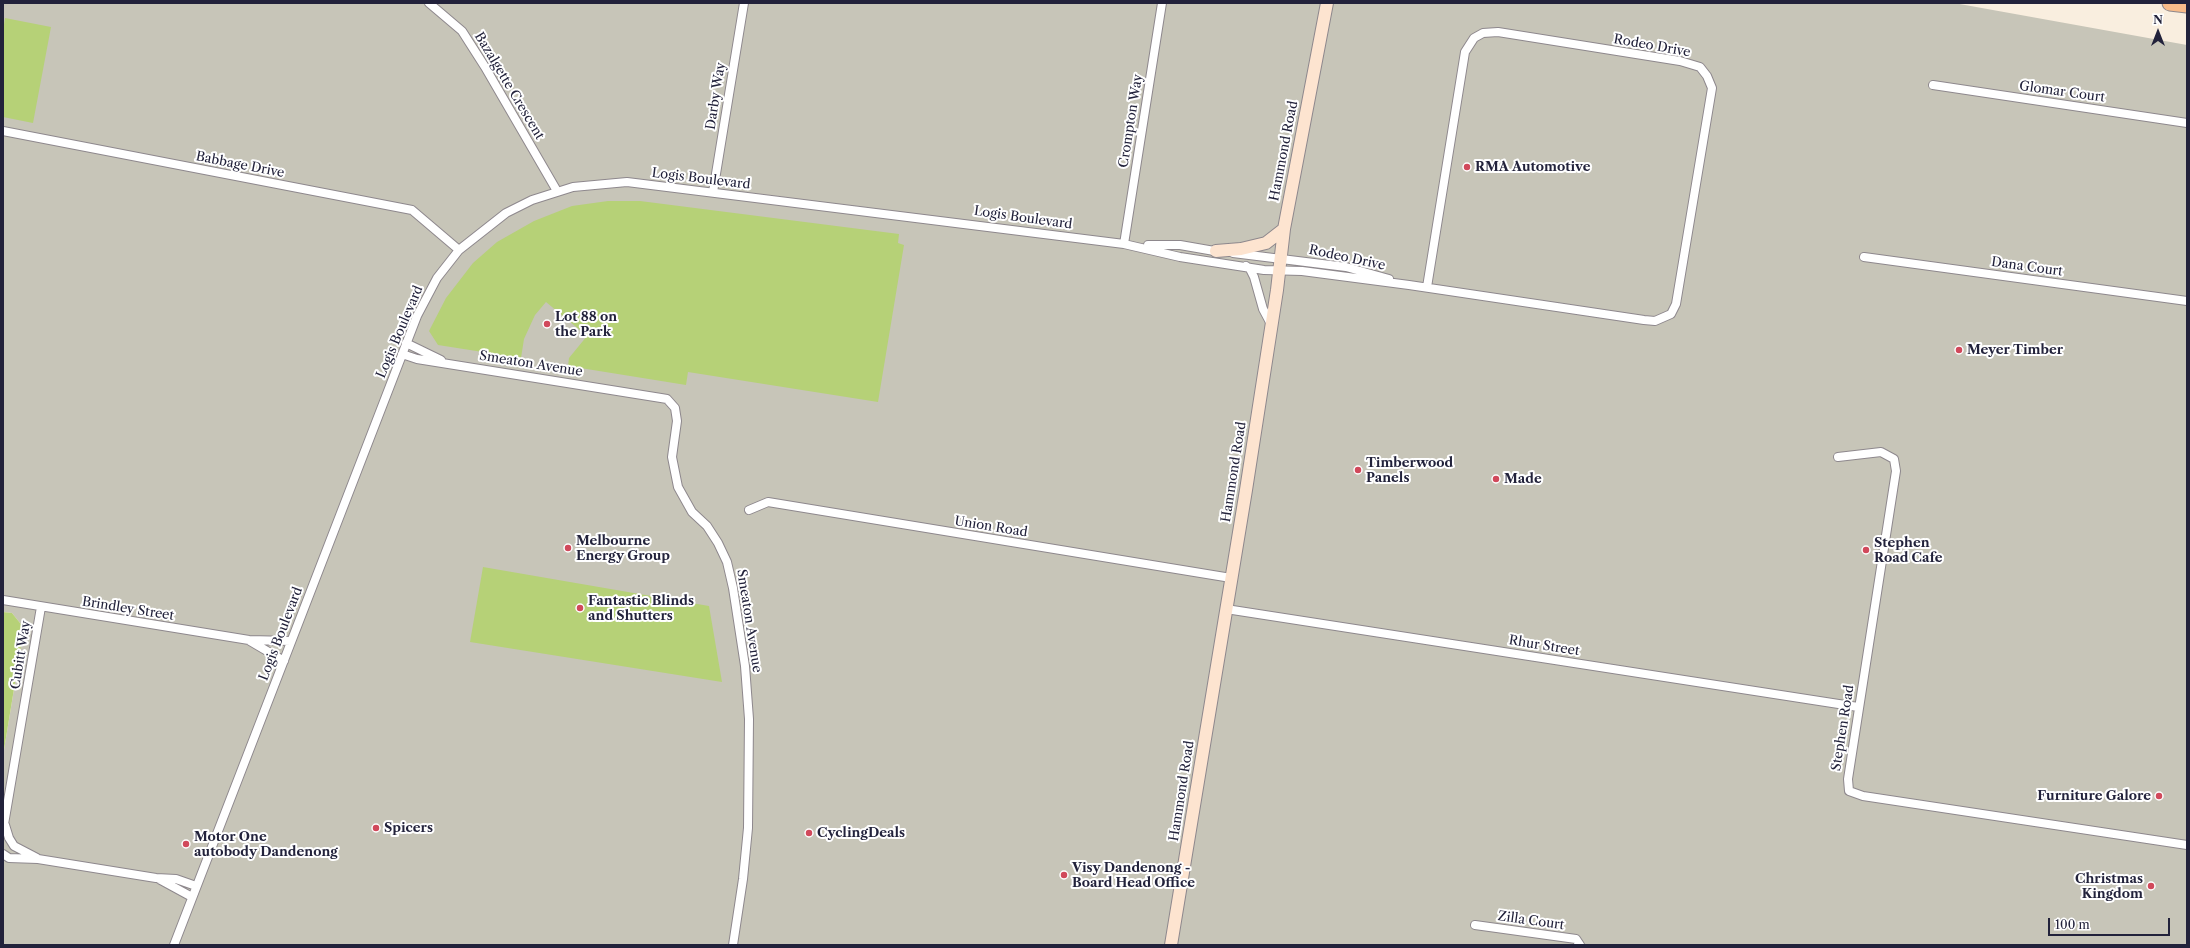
<!DOCTYPE html>
<html>
<head>
<meta charset="utf-8">
<style>
  body { margin:0 }
  #map { position:relative; width:2190px; height:948px; overflow:hidden; background:#f9eedf; font-family:"Libre Caslon Text",serif }
  canvas { display:block }
  .frame { position:absolute; inset:0; border:4px solid #22223b; pointer-events:none }
  .north { position:absolute; left:2138px; top:12px; width:40px; height:40px; -webkit-text-stroke:3px #fff; paint-order:stroke; rotate:0deg; font-size:11px; font-weight:700; line-height:16px; text-align:center; color:#22223b }
  .north::after { content:''; display:block; margin:auto; width:14px; height:18px; background:#22223b; clip-path:polygon(50% 0,100% 100%,50% 72%,0 100%) }
  .scale { position:absolute; left:2048px; top:918px; width:122px; height:18px; box-sizing:border-box; border:2px solid #22223b; border-top:0; padding-left:5px; font-size:12px; line-height:14px; white-space:nowrap; color:#22223b; -webkit-text-stroke:3px #fff; paint-order:stroke }
</style>
</head>
<body>
<div id="map">
<canvas width="2190" height="948"></canvas>
<div class="frame"></div>
<div class="north">N</div>
<div class="scale">100 m</div>
</div>
<script>
const c = document.querySelector('canvas').getContext('2d');
c.lineJoin = 'round';
function paint(path, color) { c.fillStyle = color; c.fill(path, 'evenodd'); }
const poly = rows => new Path2D(rows.map(r => 'M' + r).join(''));
function stroke(path, color, width, dash) { c.strokeStyle = color; c.lineWidth = width; c.lineCap = dash ? 'butt' : 'round'; c.setLineDash(dash || []); c.stroke(path); }
function label(font, color, halo, rows, align = 'center') {
  c.font = font + ' "Libre Caslon Text",serif'; c.lineWidth = 4; c.setLineDash([]); c.textBaseline = 'middle'; c.strokeStyle = halo; c.fillStyle = color; for (const [text, x, y, turn = 0] of rows) {
    c.save(); c.translate(x, y); c.rotate((+turn || 0) * Math.PI / 180); c.textAlign = isNaN(turn) ? turn : align; if (halo) c.strokeText(text, 0, 0); c.fillText(text, 0, 0); c.restore();
  }
}
const industrial = poly([
  [3,3,1954,3,2187,45,2187,945,3,945,3,756,24,628,12,613,3,612]
]);
const green = poly([
  [5,18,51,27,33,123,3,117,3,31],
  [608,201,640,201,899,234,898,243,904,245,878,402,688,372,686,385,568,366,569,358,587,336,546,302,535,315,524,339,521,358,438,345,429,331,446,298,473,263,497,242,534,221,572,206],
  [483,567,709,606,722,682,470,642],
  [3,612,12,613,24,628,3,756]
]);
const street = poly([
  [429,3,462,31,485,67,557,191],
  [1933,85,2187,123],
  [3,131,412,210,459,250],
  [713,192,744,3],
  [1124,244,1162,3],
  [1148,245,1180,245,1220,252],
  [1233,253,1346,267,1389,279],
  [1864,257,2187,301],
  [1246,266,1250,269,1254,277,1263,309,1271,324],
  [406,343,441,360],
  [402,354,417,359,661,398,667,399,675,408,677,421,672,457,678,487,692,512,707,526,718,543,727,562,733,588,745,666,749,719,748,828,743,879,733,945],
  [1838,457,1881,452,1894,459,1896,471,1848,779,1849,791,1863,796,2187,845],
  [749,510,768,502,1231,578],
  [3,600,249,640,291,641],
  [1226,609,1858,707],
  [250,641,284,661],
  [5,825,9,838,14,846,37,858],
  [3,830,41,607],
  [3,854,9,858,38,859,156,878,176,879,196,886],
  [159,879,192,897],
  [1475,925,1576,939,1580,945],
  [174,945,417,316,437,278,459,250,506,213,532,200,573,187,627,182,1124,244,1180,257,1264,270,1302,271,1409,285,1644,320,1655,321,1671,314,1676,304,1712,88,1707,76,1700,67,1680,61,1498,32,1483,33,1474,38,1465,52,1427,287]
]);
const secondary = poly([
  [1216,251,1241,249,1266,243,1284,229],
  [1171,945,1246,490,1277,290,1284,229,1327,3]
]);
const highway = poly([
  [2170,3,2187,5]
]);
const markers = [
  [1467,167,4,"#d1495b"],
  [547,324,4,"#d1495b"],
  [1959,350,4,"#d1495b"],
  [1358,470,4,"#d1495b"],
  [1496,479,4,"#d1495b"],
  [568,548,4,"#d1495b"],
  [1866,550,4,"#d1495b"],
  [580,608,4,"#d1495b"],
  [2159,796,4,"#d1495b"],
  [376,828,4,"#d1495b"],
  [809,833,4,"#d1495b"],
  [186,844,4,"#d1495b"],
  [1064,875,4,"#d1495b"],
  [2151,886,4,"#d1495b"]
];
const streetNames = [
  ["Rodeo Drive",1652,46,10],
  ["Bazalgette Crescent",509,86,59],
  ["Glomar Court",2062,92,8],
  ["Darby Way",716,96,-81],
  ["Crompton Way",1131,121,-81],
  ["Hammond Road",1284,151,-79],
  ["Babbage Drive",240,165,11],
  ["Logis Boulevard",701,179,7],
  ["Logis Boulevard",1023,218,8],
  ["Rodeo Drive",1347,258,12],
  ["Dana Court",2027,267,8],
  ["Logis Boulevard",400,332,-67],
  ["Smeaton Avenue",531,364,9],
  ["Hammond Road",1234,472,-81],
  ["Union Road",991,527,9],
  ["Brindley Street",128,609,9],
  ["Smeaton Avenue",749,621,81],
  ["Logis Boulevard",281,634,-69],
  ["Rhur Street",1544,646,9],
  ["Cubitt Way",21,655,-81],
  ["Stephen Road",1843,728,-81],
  ["Hammond Road",1182,791,-81],
  ["Zilla Court",1531,921,8]
];
const poiNames = [
  ["RMA Automotive",1475,167],
  ["Lot 88 on",555,317],
  ["the Park",555,332],
  ["Meyer Timber",1967,350],
  ["Timberwood",1366,463],
  ["Panels",1366,478],
  ["Made",1504,479],
  ["Melbourne",576,541],
  ["Energy Group",576,556],
  ["Stephen",1874,543],
  ["Road Cafe",1874,558],
  ["Fantastic Blinds",588,601],
  ["and Shutters",588,616],
  ["Furniture Galore",2151,796,"right"],
  ["Spicers",384,828],
  ["CyclingDeals",817,833],
  ["Motor One",194,837],
  ["autobody Dandenong",194,852],
  ["Visy Dandenong -",1072,868],
  ["Board Head Office",1072,883],
  ["Christmas",2143,879,"right"],
  ["Kingdom",2143,894,"right"]
];
paint(industrial, '#c7c5b8');
paint(green, '#b6d177');
stroke(street, '#8e888d', 10);
stroke(secondary, '#8e888d', 14);
stroke(highway, '#8e888d', 17);
stroke(street, '#fff', 8);
stroke(secondary, '#fde4d0', 12);
stroke(highway, '#f9bc8a', 15);
for (const [x, y, r, color] of markers) { const dot = new Path2D(); dot.arc(x, y, r, 0, 2 * Math.PI); c.fillStyle = color; c.fill(dot); stroke(dot, '#fff', 1.5); }
label('13px', '#22223b', '#fff', streetNames);
label('bold 13px', '#22223b', '#fff', poiNames, 'left');
</script>
</body>
</html>
